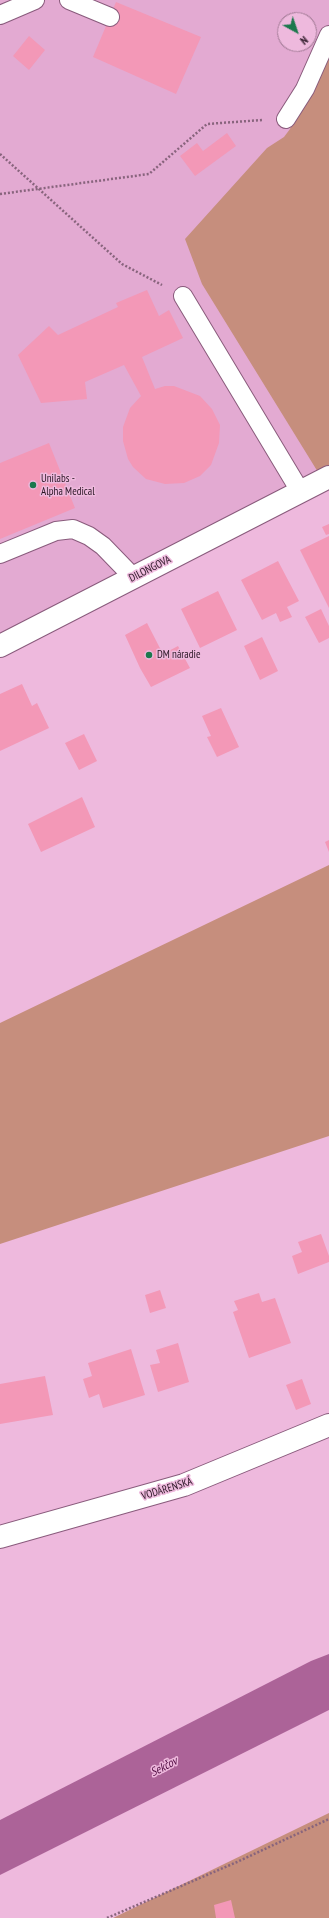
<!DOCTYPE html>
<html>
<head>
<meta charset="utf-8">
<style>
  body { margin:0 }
  #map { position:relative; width:329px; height:1918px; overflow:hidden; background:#eeb9dd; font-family:"PT Sans Narrow",sans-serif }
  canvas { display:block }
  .north { position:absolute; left:277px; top:12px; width:40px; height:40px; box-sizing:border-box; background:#eeb9dd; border:1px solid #9f7893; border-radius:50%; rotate:140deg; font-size:11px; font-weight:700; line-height:16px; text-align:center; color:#291624 }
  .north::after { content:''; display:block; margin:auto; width:14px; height:18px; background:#1c784d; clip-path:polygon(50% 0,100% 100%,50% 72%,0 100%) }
</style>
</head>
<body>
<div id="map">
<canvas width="329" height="1918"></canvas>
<div class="north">N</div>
</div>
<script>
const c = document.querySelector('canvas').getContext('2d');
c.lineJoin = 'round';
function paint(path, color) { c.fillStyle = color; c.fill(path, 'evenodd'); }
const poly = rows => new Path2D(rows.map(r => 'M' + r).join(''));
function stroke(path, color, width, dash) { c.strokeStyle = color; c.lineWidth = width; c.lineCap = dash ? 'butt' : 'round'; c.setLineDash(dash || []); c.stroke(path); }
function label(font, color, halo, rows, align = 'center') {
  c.font = font + ' "PT Sans Narrow",sans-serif'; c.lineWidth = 3; c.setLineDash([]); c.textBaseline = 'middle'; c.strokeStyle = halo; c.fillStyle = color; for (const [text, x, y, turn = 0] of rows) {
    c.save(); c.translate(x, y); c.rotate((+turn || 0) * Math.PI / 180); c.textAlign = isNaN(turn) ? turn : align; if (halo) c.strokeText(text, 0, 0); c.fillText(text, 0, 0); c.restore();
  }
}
const built = poly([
  [0,0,329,0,329,477,0,646],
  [285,20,309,20,309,44,285,44]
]);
const green = poly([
  [329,34,329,490,202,284,185,239,267,148,284,137,290,129],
  [329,865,329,1136,0,1244,0,1023],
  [329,1813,329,1918,113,1918]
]);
const water = poly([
  [329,1654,329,1710,0,1875,0,1820,311,1661]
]);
const building = poly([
  [116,2,201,37,176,94,93,57],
  [29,36,45,50,29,70,13,56],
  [227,133,236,146,195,176,180,156,197,143,203,151],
  [147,290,159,316,169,310,183,338,142,357,155,389,165,386,174,386,200,396,212,409,220,425,219,443,211,465,200,476,184,483,165,484,146,479,133,467,128,459,123,441,123,427,130,408,141,396,124,365,85,382,87,399,41,403,18,355,49,326,58,335,118,307,116,303],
  [49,443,75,508,0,539,0,463],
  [329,524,329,534,326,535,322,527],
  [329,536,329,608,300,550],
  [278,561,299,601,287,607,292,617,280,622,276,613,262,620,241,580],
  [218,591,237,630,200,648,181,609],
  [321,609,329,626,329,638,319,643,305,617],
  [147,623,163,654,178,646,190,668,151,687,140,668,125,635],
  [262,637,278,671,260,680,244,646],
  [22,684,32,706,37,703,49,728,0,751,0,694],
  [221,708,239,747,217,757,207,737,211,736,202,716],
  [84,734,97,761,79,770,65,743],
  [82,797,95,827,41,852,28,824],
  [329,840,329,852,325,842],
  [321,1234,329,1256,329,1262,298,1274,292,1256,302,1252,298,1242],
  [160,1290,166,1308,150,1313,145,1295],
  [259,1293,262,1302,275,1298,291,1343,249,1358,233,1312,238,1310,234,1301],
  [178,1343,189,1382,158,1392,150,1365,160,1363,156,1350],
  [131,1349,145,1395,103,1408,99,1394,89,1398,83,1379,92,1376,88,1363],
  [45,1376,53,1415,0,1424,0,1384],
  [302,1379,311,1404,296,1410,286,1385],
  [231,1900,235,1918,216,1918,214,1905]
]);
const path = poly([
  [0,154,122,264,162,285],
  [0,194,149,174,207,124,262,120],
  [107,1918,237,1862,329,1819]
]);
const lane = poly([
  [69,0,110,17],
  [0,15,35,0],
  [286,119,305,89,329,35],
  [183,296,300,491],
  [0,554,56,531,73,529,89,536,103,546,133,577]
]);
const street = poly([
  [0,646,329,477],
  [0,1537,184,1485,329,1425]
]);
const markers = [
  [33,485,4,"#1c784d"],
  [149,655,4,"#1c784d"]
];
const poiNames = [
  ["Unilabs -",41,479],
  ["Alpha Medical",41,492],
  ["DM náradie",157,655]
];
const streetNames = [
  ["DILONGOVA",150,569,-27],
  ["VODÁRENSKÁ",167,1489,-17]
];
const waterNames = [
  ["Sekčov",164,1767,-27]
];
paint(built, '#e3aad2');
paint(green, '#c68e7d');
paint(water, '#ac6398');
paint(building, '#f398b7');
stroke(lane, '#895b7c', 20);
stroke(street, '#895b7c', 24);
stroke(path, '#88647d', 2.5, [2, 2]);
stroke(lane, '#fff', 18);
stroke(street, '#fff', 22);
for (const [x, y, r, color] of markers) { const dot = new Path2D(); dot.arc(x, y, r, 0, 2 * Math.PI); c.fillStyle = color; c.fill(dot); stroke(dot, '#eeb9dd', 1.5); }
label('11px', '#291624', '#eeb9dd', poiNames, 'left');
label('11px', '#291624', '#eeb9dd', streetNames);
label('italic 12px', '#510d43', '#eeb9dd', waterNames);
</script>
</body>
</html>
